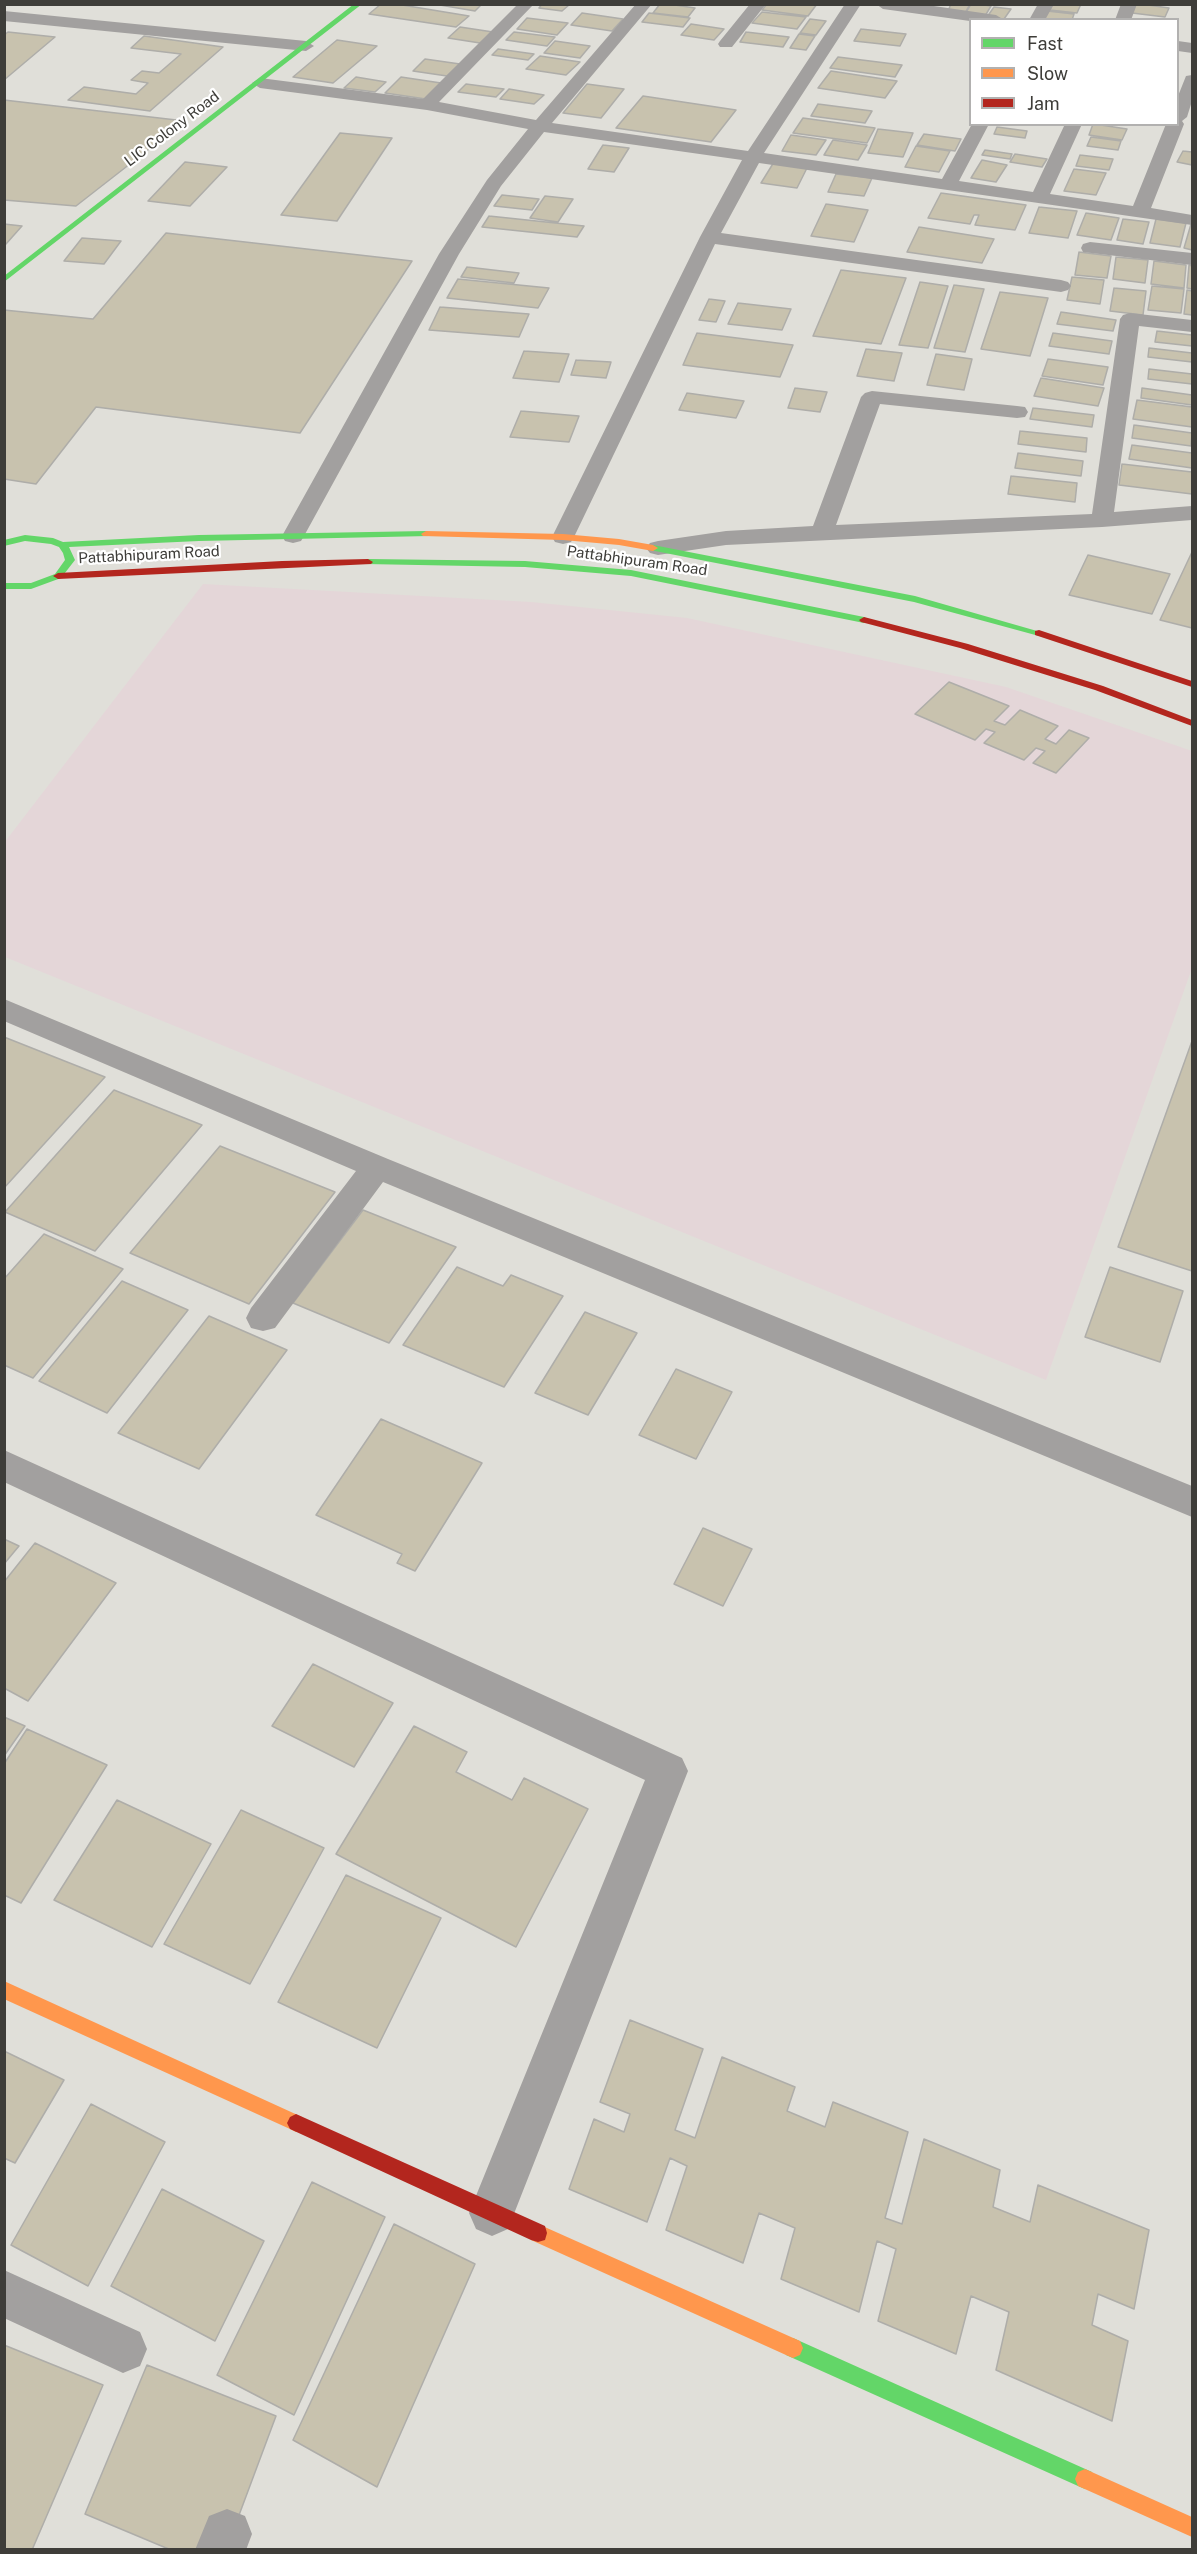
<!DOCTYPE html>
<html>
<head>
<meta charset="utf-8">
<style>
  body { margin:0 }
  #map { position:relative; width:1197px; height:2554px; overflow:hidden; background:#e0dfd9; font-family:"Public Sans",sans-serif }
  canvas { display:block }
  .frame { position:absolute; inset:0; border:6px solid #3e3d39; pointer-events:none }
  .legend { position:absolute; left:969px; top:18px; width:210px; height:108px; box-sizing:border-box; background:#fff; border:2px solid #b2b1b0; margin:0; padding:8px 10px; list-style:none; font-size:18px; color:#3e3d39 }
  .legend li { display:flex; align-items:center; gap:12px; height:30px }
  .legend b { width:30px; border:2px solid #b2b1b0 }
</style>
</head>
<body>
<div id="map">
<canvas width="1197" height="2554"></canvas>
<div class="frame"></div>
<ul class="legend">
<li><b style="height:8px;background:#63d668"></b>Fast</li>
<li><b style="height:8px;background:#ff974d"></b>Slow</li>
<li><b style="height:8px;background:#b3261e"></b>Jam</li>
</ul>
</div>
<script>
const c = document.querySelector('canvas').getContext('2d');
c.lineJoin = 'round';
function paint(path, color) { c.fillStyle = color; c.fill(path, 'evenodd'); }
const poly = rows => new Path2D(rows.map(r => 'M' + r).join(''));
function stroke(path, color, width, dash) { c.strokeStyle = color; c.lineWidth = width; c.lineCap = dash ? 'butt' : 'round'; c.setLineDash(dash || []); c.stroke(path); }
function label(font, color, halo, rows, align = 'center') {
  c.font = font + ' "Public Sans",sans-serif'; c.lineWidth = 4.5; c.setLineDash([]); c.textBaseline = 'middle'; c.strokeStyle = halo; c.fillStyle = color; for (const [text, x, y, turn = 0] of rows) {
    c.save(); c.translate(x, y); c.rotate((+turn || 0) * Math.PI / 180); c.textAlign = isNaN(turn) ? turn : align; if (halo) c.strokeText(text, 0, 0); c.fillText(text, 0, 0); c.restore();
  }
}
const education = poly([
  [203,584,531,602,687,618,1006,687,1192,751,1192,968,1046,1380,5,957,4,843]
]);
const building = poly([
  [381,4,396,4,469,16,456,27,369,14,381,4],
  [434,4,482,4,475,11,434,4],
  [542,4,568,4,569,5,562,11,539,8,542,4],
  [660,4,668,4,695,8,688,17,653,13,660,4],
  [767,4,817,4,808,16,762,10,767,4],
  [951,4,970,4,965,13,948,11,951,4],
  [971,4,978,4,991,6,985,16,965,14,971,4],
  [1053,4,1081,4,1077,13,1050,10,1053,4],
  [1136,4,1141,4,1169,8,1165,17,1132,13,1136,4],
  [994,7,1011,9,1004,19,987,17,994,7],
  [1047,11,1074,14,1072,20,1044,20,1047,11],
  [762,12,806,17,797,29,752,23,762,12],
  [582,13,623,19,612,31,571,25,582,13],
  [649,13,690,18,683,27,642,22,649,13],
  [527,18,568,23,557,35,517,29,527,18],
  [810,19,826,21,816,35,800,33,810,19],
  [691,24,724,29,714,40,681,35,691,24],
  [460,27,493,32,480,43,448,38,460,27],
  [861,29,906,34,900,46,854,41,861,29],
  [8,32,55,37,4,80,4,35,8,32],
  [514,32,555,37,547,46,506,40,514,32],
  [746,32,789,37,783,47,740,42,746,32],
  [799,34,815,36,806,50,790,48,799,34],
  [144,36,223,47,150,111,68,100,84,87,136,94,148,83,131,80,142,71,159,73,181,54,131,48,144,36],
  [337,40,377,46,333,83,293,77,337,40],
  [555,41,590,46,580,58,544,53,555,41],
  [498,49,534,54,528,60,492,55,498,49],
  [540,56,580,62,566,75,526,69,540,56],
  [838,57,902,65,895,77,830,68,838,57],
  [425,59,460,64,447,76,413,71,425,59],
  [831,71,897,81,885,98,818,88,831,71],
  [356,77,386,82,375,92,344,88,356,77],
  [401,77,441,83,426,99,385,93,401,77],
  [466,84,504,89,496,97,458,92,466,84],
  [587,84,624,89,601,118,563,113,587,84],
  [509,89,544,95,534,104,500,99,509,89],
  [643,96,736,110,711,142,616,128,643,96],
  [4,100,185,121,76,206,4,200,4,100],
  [818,104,872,111,865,123,811,116,818,104],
  [803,118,875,128,867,143,793,133,803,118],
  [1093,124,1094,124,1127,129,1122,140,1089,135,1093,124],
  [997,127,1027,131,1025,138,994,134,997,127],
  [878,129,913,133,903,157,868,153,878,129],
  [340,133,392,138,337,221,281,215,340,133],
  [924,134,961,139,955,151,917,145,924,134],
  [791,135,826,140,816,155,782,151,791,135],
  [1091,137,1121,141,1118,150,1087,146,1091,137],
  [833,140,867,145,858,160,824,155,833,140],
  [603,145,629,148,614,172,588,169,603,145],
  [916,146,950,151,939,172,905,167,916,146],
  [985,150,1012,154,1010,159,982,155,985,150],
  [1183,151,1192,152,1192,165,1177,162,1183,151],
  [1015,154,1047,159,1042,167,1010,162,1015,154],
  [1080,155,1113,159,1109,170,1076,166,1080,155],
  [982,160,1007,165,996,182,971,178,982,160],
  [185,162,227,167,190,206,148,201,185,162],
  [774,162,808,166,797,188,761,183,774,162],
  [1074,169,1106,173,1096,195,1064,191,1074,169],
  [836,174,872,178,864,196,828,192,836,174],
  [941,193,1026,205,1015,230,975,225,979,215,974,215,970,224,928,218,941,193],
  [502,195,539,199,532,210,494,206,502,195],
  [545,196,573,199,558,222,530,218,545,196],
  [826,204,868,210,854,242,811,236,826,204],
  [1039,207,1077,211,1068,238,1029,233,1039,207],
  [1086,213,1119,218,1111,240,1077,235,1086,213],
  [489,216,584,226,577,237,482,227,489,216],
  [1123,219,1149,222,1143,244,1117,240,1123,219],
  [1156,219,1186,223,1180,247,1150,243,1156,219],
  [4,224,22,226,6,244,4,244,4,224],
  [1191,224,1192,224,1192,250,1184,248,1191,224],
  [919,227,994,239,982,263,907,252,919,227],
  [166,233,412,261,300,433,96,407,36,484,4,479,4,310,93,319,166,233],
  [82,238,121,241,104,264,64,261,82,238],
  [1079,252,1111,256,1107,278,1075,275,1079,252],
  [1116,257,1148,260,1145,283,1113,279,1116,257],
  [1154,261,1186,265,1184,288,1151,284,1154,261],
  [1189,265,1192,266,1192,289,1187,288,1189,265],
  [467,267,519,273,514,283,461,277,467,267],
  [841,270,906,278,881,344,813,336,841,270],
  [1072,277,1104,280,1100,304,1067,300,1072,277],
  [458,279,549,288,538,308,447,298,458,279],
  [920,282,948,286,928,348,899,345,920,282],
  [954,285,984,289,965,352,934,348,954,285],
  [1152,286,1184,289,1181,313,1148,310,1152,286],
  [1114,288,1146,291,1143,315,1110,311,1114,288],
  [1187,290,1192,291,1192,315,1184,314,1187,290],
  [1000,292,1048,298,1030,356,981,349,1000,292],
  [709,299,725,301,716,322,699,320,709,299],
  [738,303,791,309,782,330,728,324,738,303],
  [440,307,529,314,519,337,429,330,440,307],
  [1061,312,1116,320,1113,331,1057,324,1061,312],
  [1157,331,1192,335,1192,346,1155,342,1157,331],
  [697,333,793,345,780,377,683,365,697,333],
  [1053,333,1112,341,1109,354,1049,346,1053,333],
  [1149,348,1192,353,1192,362,1148,357,1149,348],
  [866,349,902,353,894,381,857,376,866,349],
  [524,351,569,354,559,382,513,378,524,351],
  [936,354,972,359,964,390,927,385,936,354],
  [1048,359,1108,367,1103,385,1042,376,1048,359],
  [576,360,611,362,606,378,571,375,576,360],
  [1149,369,1192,374,1192,384,1148,379,1149,369],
  [1041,378,1104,388,1098,406,1034,396,1041,378],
  [795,388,827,392,820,412,788,408,795,388],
  [1142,388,1192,395,1192,405,1141,398,1142,388],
  [687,393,744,401,736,418,679,410,687,393],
  [1137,400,1192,407,1192,427,1133,419,1137,400],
  [1033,408,1094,415,1092,427,1030,419,1033,408],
  [521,411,579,416,569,442,510,437,521,411],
  [1134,425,1192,433,1191,446,1132,438,1134,425],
  [1020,431,1087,438,1086,452,1018,444,1020,431],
  [1132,445,1192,453,1192,468,1129,459,1132,445],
  [1018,453,1083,461,1081,476,1015,468,1018,453],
  [1122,464,1192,472,1192,494,1119,485,1122,464],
  [1011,476,1077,483,1075,502,1008,494,1011,476],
  [1192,552,1192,628,1160,620,1192,552],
  [1088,555,1170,574,1152,614,1069,595,1088,555],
  [949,682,1009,706,994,721,1005,725,1020,710,1058,726,1045,739,1056,744,1069,730,1089,738,1056,773,1033,763,1045,751,1036,748,1024,760,984,743,995,732,986,729,975,740,915,714,949,682],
  [4,1037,105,1077,4,1188,4,1037],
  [1192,1041,1192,1271,1118,1247,1192,1041],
  [114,1090,202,1125,95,1251,5,1212,114,1090],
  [220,1146,335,1192,249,1304,130,1253,220,1146],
  [363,1210,456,1247,389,1343,293,1303,363,1210],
  [44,1234,123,1269,33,1378,4,1365,4,1279,44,1234],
  [457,1267,503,1286,511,1275,563,1296,504,1387,403,1345,457,1267],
  [1110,1267,1183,1291,1160,1362,1085,1337,1110,1267],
  [122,1281,188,1310,107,1413,39,1381,122,1281],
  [585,1312,637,1333,588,1415,535,1393,585,1312],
  [209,1316,287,1350,199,1469,118,1433,209,1316],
  [676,1369,732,1392,696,1459,639,1435,676,1369],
  [381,1419,482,1463,415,1571,397,1563,402,1554,316,1515,381,1419],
  [703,1528,752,1549,723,1606,674,1584,703,1528],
  [4,1539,19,1546,4,1564,4,1539],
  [35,1543,116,1583,28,1701,4,1688,4,1582,35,1543],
  [313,1664,393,1703,354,1767,272,1726,313,1664],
  [4,1717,25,1726,4,1756,4,1717],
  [414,1726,467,1752,456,1772,512,1800,524,1778,588,1809,516,1947,336,1854,414,1726],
  [27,1729,107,1765,21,1903,4,1895,4,1764,27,1729],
  [117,1800,211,1844,152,1947,54,1900,117,1800],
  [241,1810,324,1848,250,1984,164,1944,241,1810],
  [346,1875,441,1918,377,2048,278,2002,346,1875],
  [630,2020,703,2049,675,2130,695,2138,722,2057,795,2087,787,2111,825,2127,833,2102,908,2132,885,2218,902,2224,924,2139,1000,2170,993,2207,1030,2222,1038,2185,1149,2230,1134,2309,1098,2294,1092,2325,1128,2341,1112,2421,996,2370,1009,2312,971,2296,956,2354,878,2321,896,2249,877,2241,859,2312,781,2279,795,2228,759,2213,743,2263,666,2230,687,2166,670,2158,647,2222,569,2189,594,2119,624,2132,630,2114,600,2102,630,2020],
  [4,2051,64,2080,15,2163,4,2158,4,2051],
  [91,2104,165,2142,88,2286,11,2245,91,2104],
  [312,2182,385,2217,294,2415,217,2375,312,2182],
  [162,2189,264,2241,215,2341,111,2286,162,2189],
  [394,2224,475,2264,377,2487,293,2440,394,2224],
  [4,2345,103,2385,32,2550,4,2550,4,2345],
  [147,2365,276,2416,226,2550,171,2550,85,2514,147,2365]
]);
const street = poly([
  [518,4,534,4,439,102,536,120,636,4,652,4,552,123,748,151,845,4,861,4,764,153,942,179,972,124,989,124,959,181,1033,192,1065,124,1082,124,1050,194,1133,206,1166,124,1178,124,1178,96,1186,76,1192,75,1192,101,1187,117,1182,121,1184,124,1151,208,1192,215,1192,225,759,163,721,233,1061,280,1068,282,1071,286,1068,290,1061,292,715,244,574,537,571,542,563,544,555,542,552,537,700,237,742,160,544,132,501,186,459,254,304,536,301,541,293,543,285,541,282,536,439,254,487,180,528,129,427,110,260,88,252,83,260,78,423,99,518,4],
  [750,4,766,4,732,47,720,47,718,44,720,41,750,4],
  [876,4,920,4,996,15,1004,20,970,21,883,9,876,4],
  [1038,4,1054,4,1045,20,1029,20,1038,4],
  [1121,4,1137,4,1131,20,1115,20,1121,4],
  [4,11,306,41,314,46,306,51,4,21,4,11],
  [1178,41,1192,43,1192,53,1178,51,1178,41],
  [1090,242,1192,253,1192,265,1083,252,1081,248,1083,244,1090,242],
  [1130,313,1192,320,1192,332,1139,326,1114,512,1192,506,1192,520,1102,527,726,545,658,555,650,553,646,548,650,543,658,541,726,531,813,526,861,397,865,393,872,391,1017,406,1025,407,1028,412,1025,417,1017,418,880,404,836,525,1092,514,1120,319,1123,315,1130,313],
  [4,999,388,1159,1192,1486,1192,1517,383,1182,275,1328,263,1331,251,1328,246,1318,251,1308,356,1171,4,1021,4,999],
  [4,1450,682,1758,688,1771,508,2229,492,2236,476,2229,469,2213,645,1780,4,1482,4,1450],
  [4,2270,140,2332,147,2349,140,2366,123,2373,4,2318,4,2270],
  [227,2509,245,2516,252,2534,246,2550,195,2550,209,2516,227,2509]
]);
const fast = poly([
  [354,4,362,4,4,282,4,276,354,4],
  [426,531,431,534,429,536,199,541,69,547,75,560,61,578,31,589,4,589,4,583,31,583,55,574,65,560,63,553,59,547,51,544,25,541,4,546,4,540,25,535,53,538,63,542,199,535,426,531],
  [653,545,915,596,1044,633,1039,636,914,602,650,550,648,548,653,545],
  [368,559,525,561,631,570,864,617,869,620,864,623,631,576,525,567,365,564,363,562,368,559],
  [793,2338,1092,2472,1095,2479,1092,2486,1085,2489,1078,2486,786,2355,783,2348,786,2341,793,2338]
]);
const slow = poly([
  [426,531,563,534,619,539,653,545,658,548,653,551,619,545,563,540,423,536,421,534,426,531],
  [4,1981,302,2117,305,2123,302,2129,296,2132,290,2129,4,1999,4,1981],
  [538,2224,800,2341,803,2348,800,2355,793,2358,786,2355,531,2240,529,2233,531,2226,538,2224],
  [1085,2469,1192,2517,1192,2537,1078,2486,1075,2479,1078,2472,1085,2469]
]);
const jam = poly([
  [368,559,373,562,371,564,58,579,53,576,58,573,282,561,368,559],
  [864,617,968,644,1103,686,1192,720,1192,726,1095,690,960,648,861,622,859,620,864,617],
  [1039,630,1192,681,1192,687,1035,635,1035,631,1039,630],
  [296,2114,545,2226,547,2233,545,2240,538,2242,531,2240,290,2129,287,2123,290,2117,296,2114]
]);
const farStreetnames = [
  ["LIC Colony Road",172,129,-37],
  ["Pattabhipuram Road",149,555,-3],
  ["Pattabhipuram Road",637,561,8]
];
paint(education, '#e4d6d8');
paint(building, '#c8c2ae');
stroke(building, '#aeada9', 1.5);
paint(street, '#a2a09f');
paint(fast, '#63d668');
paint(slow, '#ff974d');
paint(jam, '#b3261e');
label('15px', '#3e3d39', '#fff', farStreetnames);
</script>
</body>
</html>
